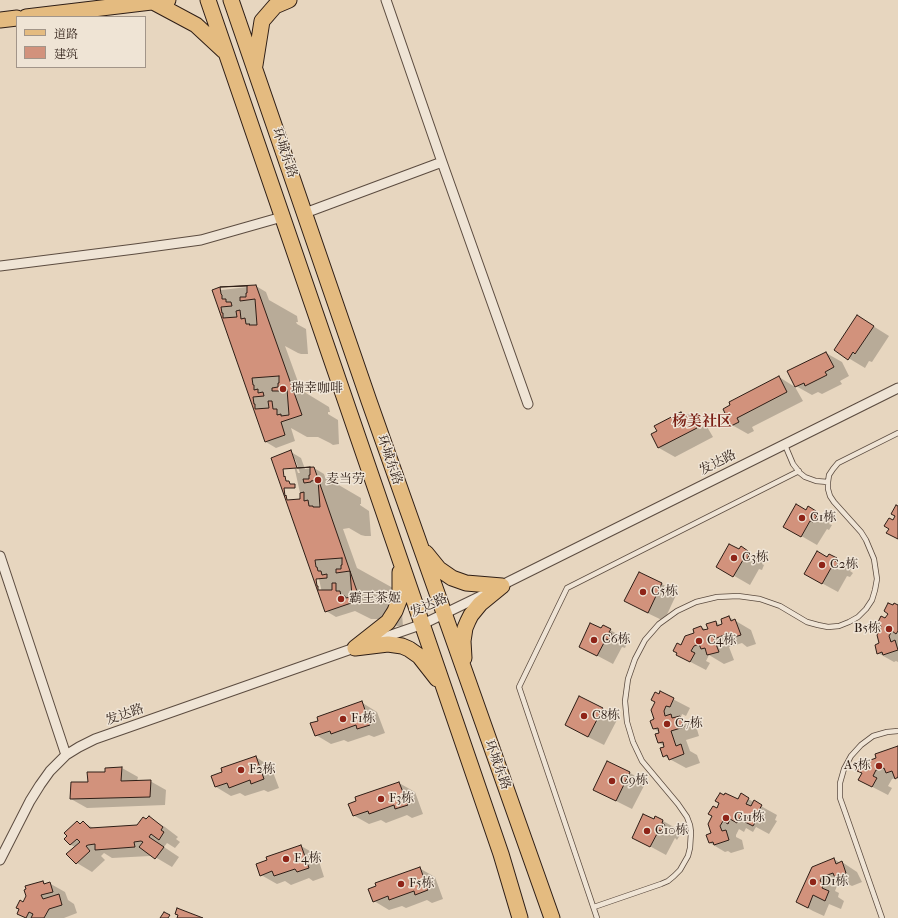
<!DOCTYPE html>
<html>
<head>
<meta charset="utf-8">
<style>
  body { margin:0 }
  #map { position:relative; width:898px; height:918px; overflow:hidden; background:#e7d6bf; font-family:"IM FELL French Canon","Noto Serif SC",serif }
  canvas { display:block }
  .legend { position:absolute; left:16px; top:16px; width:130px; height:52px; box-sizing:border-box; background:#efe4d5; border:1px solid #a29589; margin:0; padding:5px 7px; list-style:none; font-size:12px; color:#2e1e16 }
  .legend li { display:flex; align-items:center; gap:8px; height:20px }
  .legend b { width:20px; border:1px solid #a29589 }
</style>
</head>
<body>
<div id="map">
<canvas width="898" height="918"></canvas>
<ul class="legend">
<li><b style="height:5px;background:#e4bb80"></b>道路</li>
<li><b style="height:11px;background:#d2927c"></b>建筑</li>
</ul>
</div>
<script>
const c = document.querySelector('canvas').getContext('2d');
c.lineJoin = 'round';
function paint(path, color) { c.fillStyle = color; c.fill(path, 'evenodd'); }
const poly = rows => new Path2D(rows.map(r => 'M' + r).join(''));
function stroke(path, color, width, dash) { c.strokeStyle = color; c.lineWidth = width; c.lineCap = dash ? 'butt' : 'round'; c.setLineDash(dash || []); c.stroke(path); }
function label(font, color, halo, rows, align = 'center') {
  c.font = font + ' "IM FELL French Canon","Noto Serif SC",serif'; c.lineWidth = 3; c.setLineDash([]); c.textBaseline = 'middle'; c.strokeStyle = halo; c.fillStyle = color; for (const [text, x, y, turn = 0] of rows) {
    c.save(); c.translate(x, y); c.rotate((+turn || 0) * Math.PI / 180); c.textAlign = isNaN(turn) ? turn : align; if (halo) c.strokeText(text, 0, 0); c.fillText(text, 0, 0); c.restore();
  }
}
const shadow = poly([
  [256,286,266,292,269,300,297,316,298,322,296,322,297,324,306,329,308,354,301,354,298,353,285,346,301,390,329,407,330,412,328,412,328,414,338,420,339,444,333,445,330,443,318,437,307,437,291,428,295,441,276,448,266,442,213,291],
  [873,326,889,336,872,362,869,361,865,368,835,350],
  [826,353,842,362,849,376,840,381,842,384,822,394,818,392,812,395,796,386],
  [779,377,795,387,803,401,752,427,754,431,748,434,732,425,724,409],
  [681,413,688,417,690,415,706,425,713,437,675,457,659,448],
  [291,452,301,458,305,469,314,468,324,474,325,477,361,498,361,504,360,504,360,505,369,511,371,536,365,536,361,535,349,528,343,529,357,568,393,588,393,594,392,594,392,596,401,601,403,626,397,626,381,619,371,619,355,611,336,617,326,611],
  [293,459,295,459,300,473,298,473],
  [809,508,831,521,829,524,832,525,829,530,827,529,817,545,784,526,807,511],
  [741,548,764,561,762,564,764,565,762,570,759,569,750,585,717,566,739,551],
  [829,555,852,568,850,571,853,573,850,577,847,576,838,592,805,574,827,558],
  [639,573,662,584,677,593,664,621,641,610],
  [898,606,898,662,896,661,894,662,878,653,881,644,882,626,886,620],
  [729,617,751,630,756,644,747,647,742,643,729,647,734,660,724,664,709,655,706,661,710,663,706,670,677,655,682,646,695,634,701,627,707,630,715,622,721,625],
  [602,629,610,630,626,639,624,642,627,643,625,648,622,647,613,664,596,655],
  [661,693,690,708,686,716,682,714,681,717,696,726,699,736,686,740,690,751,697,755,700,763,686,768,664,756,666,747,659,743,661,733,654,729],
  [361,702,377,712,385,733,374,737,369,735,348,742,344,740,331,744,316,735],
  [602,708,618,718,604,745,582,734],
  [898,747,898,779,895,778,892,779,888,786,892,788,888,795,859,780,866,766],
  [256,757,271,767,279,788,268,792,264,790,245,796,240,793,231,796,216,787],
  [608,762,630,773,646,782,632,809,610,798,594,789],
  [122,768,138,777,137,781,150,781,166,790,165,805,87,808,71,799,106,773],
  [399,783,415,792,423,814,412,818,407,815,386,823,381,820,369,824,353,815,357,801,356,798],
  [741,795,777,815,775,820,777,821,769,834,756,827,753,832,746,828,744,832,739,829,736,835,736,837,742,840,744,849,731,853,728,851,725,852,710,843,717,809,738,801],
  [656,817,679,830,677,833,680,835,677,840,675,838,666,855,633,837],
  [149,818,165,827,178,837,176,839,180,842,175,848,167,843,164,847,179,857,172,867,150,854,150,856,112,858,104,853,101,856,105,860,92,872,77,863,75,847,71,845,65,839,77,822,81,824,83,822,95,829,138,826,147,820],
  [301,846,317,855,324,877,313,881,309,878,291,885,285,881,277,884,261,875],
  [834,859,840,863,842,862,857,872,862,882,852,886,846,883,837,886,835,891,839,893,838,897,844,901,841,909,829,904,824,916,813,911,797,902],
  [419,868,435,877,443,899,432,903,427,900,406,908,402,906,389,910,374,901],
  [43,882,47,884,49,883,65,892,68,900,74,904,77,913,64,918,26,918,18,913,27,896,27,887]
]);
const building = poly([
  [256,285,302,415,281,422,285,435,265,442,212,290,220,287,256,285],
  [247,286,247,293,246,293,246,297,240,297,240,301,255,299,257,325,249,325,250,324,246,324,245,318,241,319,240,310,236,311,237,317,223,318,223,313,222,313,221,307,232,306,231,302,226,302,226,299,222,299,222,295,221,294,220,287,247,286],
  [857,315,874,326,855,354,853,352,848,360,834,350,857,315],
  [826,352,834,367,825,372,827,375,805,386,804,383,795,387,787,371,826,352],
  [279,376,279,383,278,383,278,387,272,388,272,391,280,391,280,389,287,389,289,415,281,416,281,414,277,415,277,409,273,409,272,401,268,401,269,408,255,409,255,404,254,404,253,397,264,396,263,392,258,393,258,389,254,390,254,385,253,385,252,378,279,376],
  [779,376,787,392,737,418,739,422,731,426,723,409,730,405,729,402,779,376],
  [681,412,684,417,690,414,697,428,658,448,651,434,657,431,654,426,681,412],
  [291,450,297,468,314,467,360,600,325,612,271,458,291,450],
  [310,467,310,475,309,475,309,479,303,479,304,483,311,482,311,481,318,480,320,507,313,507,313,506,309,506,308,500,304,501,304,492,300,493,300,499,287,500,286,495,285,496,284,488,295,488,295,484,290,484,289,481,286,481,285,476,284,477,283,469,310,467],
  [796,504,806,510,808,506,816,511,814,514,817,516,813,522,810,521,801,537,783,527,796,504],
  [896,505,898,506,898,539,886,533,889,529,884,526,889,518,893,520,895,516,891,514,896,505],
  [729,544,739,549,741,546,748,551,747,554,749,555,746,562,743,560,733,577,716,567,729,544],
  [817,551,827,557,829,554,837,558,835,561,838,563,834,569,831,568,822,584,804,574,817,551],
  [342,558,342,565,341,565,341,569,336,569,336,573,350,571,352,597,345,598,345,596,341,596,340,591,336,591,336,583,332,583,332,590,318,590,318,586,317,586,316,579,327,578,327,574,322,575,321,571,318,571,317,567,316,567,315,560,342,558],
  [639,572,662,583,648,613,624,601,639,572],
  [888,603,893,605,894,603,898,605,898,631,896,634,892,631,889,636,891,642,895,640,898,650,883,655,882,652,877,654,875,645,879,643,877,635,881,626,877,624,881,616,885,618,888,614,884,611,888,603],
  [729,616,731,621,735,619,741,635,731,638,729,633,714,639,719,652,707,655,705,648,701,649,699,644,694,646,691,651,695,653,690,662,676,655,677,653,673,651,677,643,681,645,685,636,694,633,693,629,701,626,703,630,708,629,706,624,716,621,717,626,722,624,721,619,729,616],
  [590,623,601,628,603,625,611,629,609,632,612,634,609,640,606,639,597,656,579,647,590,623],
  [660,691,674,698,670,707,666,706,664,711,665,716,671,714,672,718,680,716,684,727,671,731,676,746,681,744,684,754,669,760,667,755,663,757,660,748,664,747,663,742,658,743,655,734,659,733,658,728,653,729,650,721,654,719,651,710,655,702,651,700,655,692,659,694,660,691],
  [579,696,603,708,588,737,565,725,579,696],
  [362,701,370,725,357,729,356,725,331,734,330,731,315,736,310,723,318,721,317,717,362,701],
  [898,746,898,777,895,779,892,771,886,773,884,768,876,770,873,776,877,778,872,787,858,780,862,773,857,771,861,763,866,765,868,761,876,758,875,754,898,746],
  [256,756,264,779,251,784,250,780,229,788,227,783,215,787,211,776,222,772,221,768,256,756],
  [607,761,630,772,616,801,593,790,607,761],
  [122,767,121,781,151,780,150,797,70,799,71,782,88,782,87,772,105,772,105,768,122,767],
  [399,782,408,805,395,809,394,805,369,814,368,811,353,816,348,804,356,801,355,797,399,782],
  [720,793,724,795,725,793,738,799,741,793,749,798,746,804,751,806,754,800,762,805,759,810,762,811,753,826,745,822,748,817,742,814,737,823,730,819,728,824,723,821,720,826,722,831,726,830,729,840,714,845,713,842,709,843,706,835,711,833,708,824,712,816,708,814,713,806,717,808,719,803,715,801,720,793],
  [643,814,654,819,655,816,663,820,662,823,665,825,661,831,659,830,650,847,632,838,643,814],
  [149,816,163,827,161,830,164,832,159,840,151,834,149,837,164,847,155,859,139,847,143,842,141,841,134,842,135,847,95,850,95,844,88,845,86,846,90,851,76,864,66,854,80,842,77,839,70,845,64,839,67,836,64,833,77,821,80,824,83,821,90,828,137,825,143,817,146,819,149,816],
  [301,845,309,868,297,872,295,869,274,876,272,871,260,876,256,864,267,860,266,857,301,845],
  [834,858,836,864,842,861,846,873,835,878,833,873,822,877,820,881,824,883,822,888,829,891,825,901,813,895,808,908,796,902,812,867,834,858],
  [420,867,428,890,415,895,414,891,389,900,388,896,373,902,368,889,376,886,375,883,420,867],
  [43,881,44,884,50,882,53,892,41,895,43,899,59,894,62,905,49,909,44,918,31,918,33,914,29,912,26,918,17,914,19,909,16,908,20,900,23,902,26,896,24,890,26,889,25,886,43,881],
  [177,908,203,918,177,918,178,915,175,914,177,908],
  [164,912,170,915,168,918,160,918,164,912]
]);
const service = poly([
  [785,445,793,464,800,473,805,477,816,481,828,482],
  [594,907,661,884,668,881,674,876,680,870,688,856,690,848,691,832,690,825,687,817,678,804,642,761,633,742,627,722,625,701,628,679,635,659,645,640,659,624,677,611,696,602,717,597,738,596,760,599,780,606,807,622,818,625,828,627,839,626,849,622,858,617,866,609,872,600,875,590,877,579,874,559,866,540,861,532,834,502,830,496,828,489,828,482,829,475,833,469,838,463,898,433],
  [597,918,519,687,567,588,799,471],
  [882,918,845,812,840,798,840,783,844,769,851,756,861,745,873,736,887,732,898,731]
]);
const minor = poly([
  [386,0,442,162,528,404],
  [305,213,442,162],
  [0,266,135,249,201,240,282,217],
  [0,556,66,755],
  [498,587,898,388],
  [377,640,423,624,485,594],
  [0,860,30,801,40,785,50,771,66,755,79,747,95,739,360,646]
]);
const primary = poly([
  [208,0,501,854,520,918],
  [231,0,369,401,552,918],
  [153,2,196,25,224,51],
  [26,17,168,0],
  [0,20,17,18],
  [255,65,262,21,275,6,289,0],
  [426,553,439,569,452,578,466,583,502,586],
  [355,648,388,622,395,611,400,598,400,572],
  [355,648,388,644,402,646,409,649,419,656,437,679],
  [464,658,463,641,465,628,468,621,471,615,480,604,502,586]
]);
const markers = [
  [283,389,4,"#8f2418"],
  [318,480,4,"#8f2418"],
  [802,518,4,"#8f2418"],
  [734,558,4,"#8f2418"],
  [822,565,4,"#8f2418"],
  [643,592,4,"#8f2418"],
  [341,599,4,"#8f2418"],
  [889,629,4,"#8f2418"],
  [594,640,4,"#8f2418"],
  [699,641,4,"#8f2418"],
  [584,716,4,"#8f2418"],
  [343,719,4,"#8f2418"],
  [667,724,4,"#8f2418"],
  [879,766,4,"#8f2418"],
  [241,770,4,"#8f2418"],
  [612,781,4,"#8f2418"],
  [381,799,4,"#8f2418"],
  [726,818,4,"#8f2418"],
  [647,831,4,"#8f2418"],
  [286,859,4,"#8f2418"],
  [813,882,4,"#8f2418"],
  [401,884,4,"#8f2418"]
];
const streetNames = [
  ["环城东路",284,153,71],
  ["环城东路",389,460,71],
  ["发达路",718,463,-27],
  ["发达路",429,606,-24],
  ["发达路",125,715,-19],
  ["环城东路",497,765,70]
];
const poiNames = [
  ["瑞幸咖啡",291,389],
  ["麦当劳",326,480],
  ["C1栋",810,518],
  ["C3栋",742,558],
  ["C2栋",830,565],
  ["C5栋",651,592],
  ["霸王茶姬",349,599],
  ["B5栋",881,629,"right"],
  ["C6栋",602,640],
  ["C4栋",707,641],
  ["C8栋",592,716],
  ["F1栋",351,719],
  ["C7栋",675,724],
  ["A5栋",871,766,"right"],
  ["F2栋",249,770],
  ["C9栋",620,781],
  ["F3栋",389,799],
  ["C11栋",734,818],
  ["C10栋",655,831],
  ["F4栋",294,859],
  ["D1栋",821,882],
  ["F5栋",409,884]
];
const quarterNames = [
  ["杨美社区",702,422]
];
paint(shadow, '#0003');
paint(building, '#d2927c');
stroke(building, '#2e1e16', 1);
stroke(service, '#5c4c40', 6);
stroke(minor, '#5c4c40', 11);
stroke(primary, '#2e1e16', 17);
stroke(service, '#efe4d5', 4.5);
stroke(minor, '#efe4d5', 9);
stroke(primary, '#e4bb80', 15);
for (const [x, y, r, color] of markers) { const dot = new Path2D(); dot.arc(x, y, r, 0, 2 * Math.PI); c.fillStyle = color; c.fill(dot); stroke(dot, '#efe4d5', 1.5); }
label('13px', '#2e1e16', '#efe4d5', streetNames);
label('13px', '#2e1e16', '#efe4d5', poiNames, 'left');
label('bold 15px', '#7a1f14', '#efe4d5', quarterNames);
</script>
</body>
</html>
